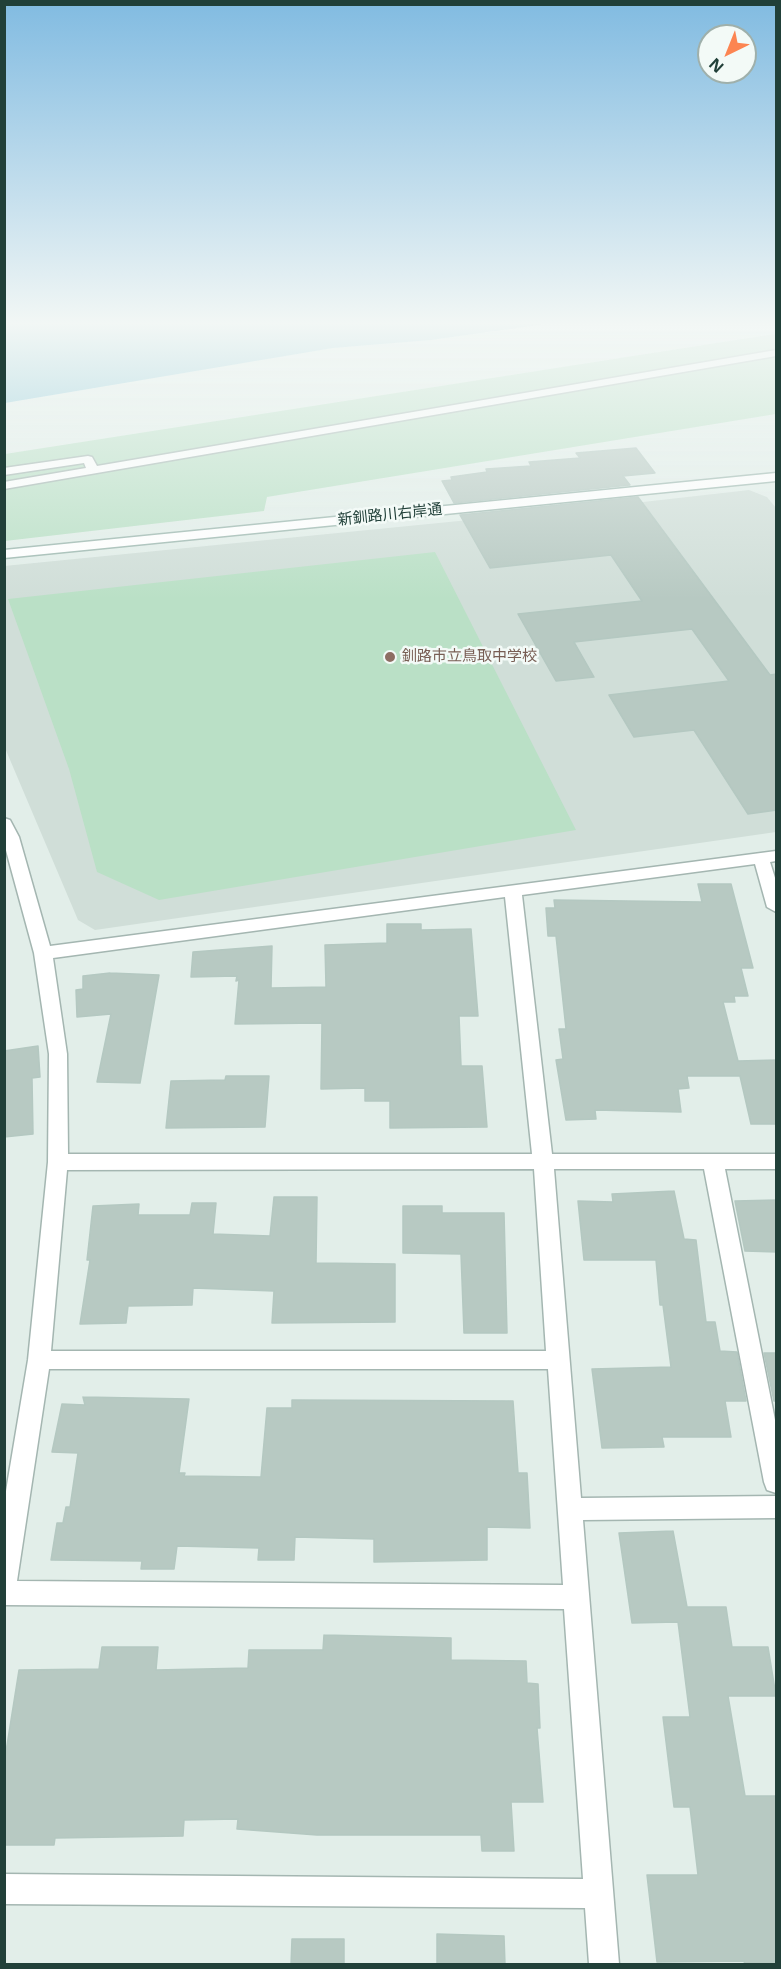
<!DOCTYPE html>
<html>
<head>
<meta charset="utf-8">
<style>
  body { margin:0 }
  #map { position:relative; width:781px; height:1969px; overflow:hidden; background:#e2eee9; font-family:"Noto Sans",sans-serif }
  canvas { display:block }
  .frame { position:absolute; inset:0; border:6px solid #214039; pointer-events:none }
  .north { position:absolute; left:697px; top:24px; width:60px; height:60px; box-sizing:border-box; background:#f3faf7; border:2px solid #9fb0ab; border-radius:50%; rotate:223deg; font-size:16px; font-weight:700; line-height:24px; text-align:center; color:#214039 }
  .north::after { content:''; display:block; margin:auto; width:21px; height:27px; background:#fc8552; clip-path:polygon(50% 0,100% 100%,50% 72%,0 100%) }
</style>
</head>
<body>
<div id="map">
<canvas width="781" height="1969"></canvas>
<div class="frame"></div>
<div class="north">N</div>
</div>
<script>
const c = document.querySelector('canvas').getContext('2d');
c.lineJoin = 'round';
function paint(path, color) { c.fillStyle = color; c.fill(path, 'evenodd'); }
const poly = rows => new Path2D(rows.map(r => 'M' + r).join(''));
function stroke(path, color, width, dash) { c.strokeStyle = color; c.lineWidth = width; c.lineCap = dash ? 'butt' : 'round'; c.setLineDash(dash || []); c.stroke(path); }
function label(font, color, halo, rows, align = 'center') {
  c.font = font + ' "Noto Sans","Noto Sans JP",sans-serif'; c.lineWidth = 5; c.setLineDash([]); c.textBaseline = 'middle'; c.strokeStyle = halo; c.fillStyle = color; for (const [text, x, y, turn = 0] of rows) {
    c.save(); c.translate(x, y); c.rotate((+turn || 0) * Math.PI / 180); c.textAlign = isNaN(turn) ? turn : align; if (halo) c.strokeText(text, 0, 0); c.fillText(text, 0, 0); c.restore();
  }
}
const built = poly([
  [749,490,767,497,776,508,776,832,95,930,78,920,5,748,4,566,590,508]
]);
const green = poly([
  [774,334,776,335,776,414,267,497,264,511,5,541,5,454],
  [435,552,576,830,159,900,97,872,69,769,8,599]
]);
const water = poly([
  [5,323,552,323,431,340,333,348,5,403]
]);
const building = poly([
  [636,448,655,473,623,476,630,485,454,503,442,481,452,480,451,477,487,472,486,469,531,466,529,462,580,458,576,453,636,448],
  [638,497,770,675,777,674,777,810,748,814,694,730,634,737,609,695,729,681,692,629,574,642,594,677,556,681,518,614,642,601,611,555,490,568,460,515,638,497],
  [698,884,731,884,753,968,741,968,748,996,734,996,735,1002,723,1002,738,1061,777,1060,777,1124,751,1124,740,1076,687,1076,689,1088,678,1089,681,1112,595,1110,596,1119,566,1120,556,1060,563,1059,559,1029,566,1029,556,936,548,936,546,908,555,908,554,900,702,902,698,884],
  [387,924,421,924,421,930,471,929,478,1016,459,1016,461,1066,482,1066,487,1127,390,1128,390,1101,365,1101,365,1088,321,1089,322,1023,235,1024,239,980,236,981,237,976,191,977,193,952,272,946,271,988,326,987,325,945,387,943,387,924],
  [110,973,159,975,140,1083,97,1082,111,1014,77,1017,76,990,83,989,83,976,110,973],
  [38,1046,40,1077,32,1078,33,1134,4,1137,4,1051,38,1046],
  [226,1076,269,1076,265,1127,166,1128,171,1081,225,1080,226,1076],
  [674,1191,684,1239,696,1240,706,1322,715,1322,720,1351,737,1352,746,1401,725,1401,731,1437,662,1437,664,1447,602,1448,592,1369,671,1367,663,1305,660,1305,656,1260,584,1260,578,1201,613,1202,612,1194,674,1191],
  [274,1197,317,1197,316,1263,395,1264,395,1322,272,1323,274,1291,193,1288,192,1305,128,1306,126,1323,80,1324,90,1260,87,1260,93,1206,139,1204,138,1215,190,1215,192,1203,216,1203,213,1234,270,1236,274,1197],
  [777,1200,777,1252,745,1251,735,1201,777,1200],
  [403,1206,442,1206,442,1213,504,1213,507,1333,464,1333,461,1254,403,1253,403,1206],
  [764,1353,777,1353,777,1401,774,1401,764,1353],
  [83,1397,189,1399,179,1473,185,1473,184,1476,261,1477,267,1408,292,1408,292,1400,513,1401,518,1473,527,1473,530,1528,487,1527,487,1560,374,1562,374,1539,295,1537,294,1560,258,1560,259,1548,177,1546,174,1569,141,1569,142,1561,51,1560,57,1523,63,1523,66,1507,70,1507,78,1453,52,1452,62,1404,85,1405,83,1397],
  [673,1531,687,1607,726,1607,732,1647,768,1647,776,1696,728,1696,745,1796,777,1796,777,1965,745,1965,744,1961,657,1962,647,1875,698,1875,690,1807,674,1807,663,1717,690,1717,678,1622,632,1623,619,1533,673,1531],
  [324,1635,451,1638,451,1660,526,1661,527,1683,538,1684,540,1728,537,1728,543,1802,511,1802,514,1851,482,1851,481,1835,317,1835,237,1829,238,1819,184,1820,183,1836,55,1838,54,1845,4,1845,4,1764,19,1670,99,1669,102,1647,158,1647,156,1670,248,1668,249,1650,323,1650,324,1635],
  [437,1934,504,1936,505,1965,437,1965,437,1934],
  [292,1939,344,1939,344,1965,291,1965,292,1939]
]);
const street = poly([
  [776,350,776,356,4,489,4,482,86,468,84,463,4,475,4,468,88,456,92,457,97,466,776,350],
  [4,818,10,820,19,837,50,946,776,851,776,861,770,862,776,881,776,912,767,907,755,864,522,895,552,1154,776,1154,776,1169,725,1169,776,1425,776,1493,767,1490,764,1482,704,1169,554,1169,581,1498,776,1496,776,1518,583,1520,619,1964,589,1964,585,1908,4,1904,4,1874,583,1879,564,1609,4,1605,4,1503,28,1360,48,1162,49,1054,34,953,4,843,4,818],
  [505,897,532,1154,68,1154,67,1054,53,958,505,897],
  [534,1169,546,1351,51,1351,67,1170,534,1169],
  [49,1369,548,1369,563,1585,17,1581,49,1369]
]);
const secondary = poly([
  [776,473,776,481,4,558,4,550,776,473]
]);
const markers = [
  [390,657,6,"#8d6e63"]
];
const farStreetnames = [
  ["新釧路川右岸通",390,515,-6]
];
const farEducationnames = [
  ["釧路市立鳥取中学校",402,657]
];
paint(built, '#d0ded8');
paint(green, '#bae0c6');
paint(water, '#87c6d6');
paint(building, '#b7c9c2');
stroke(building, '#b4c8c1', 1.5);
stroke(street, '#a4b6b1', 3);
stroke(secondary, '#a0bab2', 3);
paint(street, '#fff');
paint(secondary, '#fff');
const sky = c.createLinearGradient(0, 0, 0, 599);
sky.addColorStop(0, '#81bbe1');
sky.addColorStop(0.54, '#f2f7f5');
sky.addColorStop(1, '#f2f7f500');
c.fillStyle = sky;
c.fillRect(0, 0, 781, 599);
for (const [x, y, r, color] of markers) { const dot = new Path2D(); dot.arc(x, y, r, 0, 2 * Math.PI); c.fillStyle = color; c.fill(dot); stroke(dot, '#f3faf7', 2); }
label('15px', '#214039', '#f3faf7', farStreetnames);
label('15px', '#785e54', '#f3faf7', farEducationnames, 'left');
</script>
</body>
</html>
